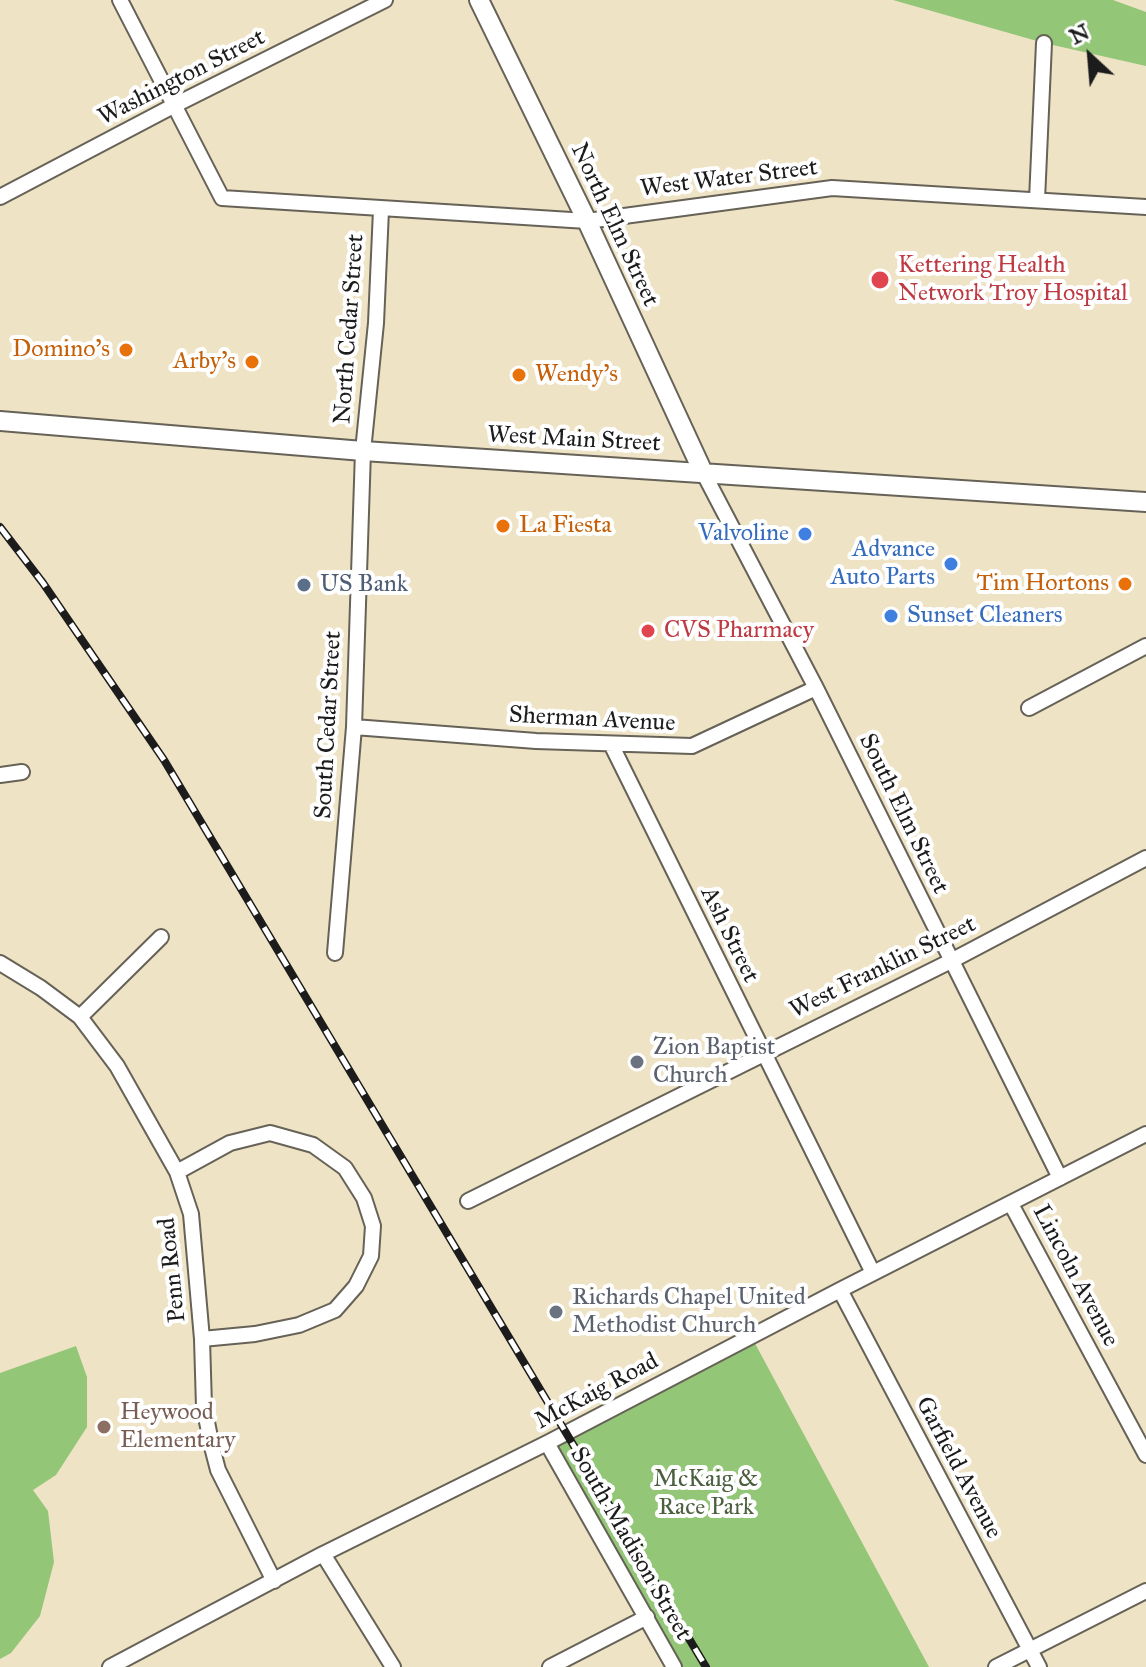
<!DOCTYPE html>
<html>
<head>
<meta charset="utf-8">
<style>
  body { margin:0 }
  #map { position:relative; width:1146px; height:1667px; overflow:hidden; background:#efe3c5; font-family:"IM FELL Great Primer",serif }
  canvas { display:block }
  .north { position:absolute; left:1050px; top:16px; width:80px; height:80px; -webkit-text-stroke:6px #fff; paint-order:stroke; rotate:334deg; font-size:22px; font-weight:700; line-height:32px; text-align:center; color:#1c1c1c }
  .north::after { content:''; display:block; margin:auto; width:28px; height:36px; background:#1c1c1c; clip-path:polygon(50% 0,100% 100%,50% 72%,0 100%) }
</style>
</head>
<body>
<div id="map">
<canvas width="1146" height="1667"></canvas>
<div class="north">N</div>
</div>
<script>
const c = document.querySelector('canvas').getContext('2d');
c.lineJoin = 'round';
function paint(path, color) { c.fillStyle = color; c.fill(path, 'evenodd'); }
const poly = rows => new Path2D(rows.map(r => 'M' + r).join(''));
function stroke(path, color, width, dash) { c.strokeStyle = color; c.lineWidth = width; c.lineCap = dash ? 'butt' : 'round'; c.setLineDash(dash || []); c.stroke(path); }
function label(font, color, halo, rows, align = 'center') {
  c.font = font + ' "IM FELL Great Primer",serif'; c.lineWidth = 8; c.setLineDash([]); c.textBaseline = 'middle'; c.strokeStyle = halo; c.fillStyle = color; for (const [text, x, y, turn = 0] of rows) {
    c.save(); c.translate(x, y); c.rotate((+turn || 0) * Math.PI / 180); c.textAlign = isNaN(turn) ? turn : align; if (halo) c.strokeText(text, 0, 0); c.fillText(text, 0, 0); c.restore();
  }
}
const green = poly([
  [893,0,1113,0,1146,12,1146,66,1044,43],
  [751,1336,929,1667,673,1667,547,1443],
  [76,1346,87,1377,87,1427,56,1475,33,1490,48,1511,54,1562,40,1616,11,1653,0,1659,0,1373]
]);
const minor = poly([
  [120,0,222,198,587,221,832,188,1146,207],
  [0,197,175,105,385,0],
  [1037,200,1044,43],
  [703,472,816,688,1060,1178],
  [1029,708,1146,646],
  [354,727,536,741,692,746,816,688],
  [611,744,873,1273],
  [0,775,22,772],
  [335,953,354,727,363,451,376,323,381,210],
  [0,963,41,988,80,1017,117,1066,177,1172,191,1214,202,1339,204,1407,212,1447,218,1470,274,1581],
  [80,1017,161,937],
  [177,1172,230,1143,270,1133,313,1145,345,1168,364,1198,373,1226,371,1256,356,1286,335,1310,299,1325,255,1334,202,1339],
  [468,1201,951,961,1146,858],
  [1011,1204,1146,1455],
  [840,1290,1039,1667],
  [547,1443,674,1667],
  [323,1554,393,1667],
  [110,1667,323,1554,547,1443,840,1290,1146,1134],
  [550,1667,647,1617],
  [996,1667,1146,1591]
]);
const major = poly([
  [479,0,587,221,703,472],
  [0,421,363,451,1146,502]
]);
const rail = poly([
  [0,527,43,583,164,760,706,1667]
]);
const markers = [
  [880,280,10,"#e0444e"],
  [126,350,8,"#e8710a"],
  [252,362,8,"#e8710a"],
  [519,375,8,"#e8710a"],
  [503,526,8,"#e8710a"],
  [805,534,8,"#3f7fe0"],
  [951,564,8,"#3f7fe0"],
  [1125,584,8,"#e8710a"],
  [304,585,8,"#5c6f8a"],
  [891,616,8,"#3f7fe0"],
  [648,631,8,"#e0444e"],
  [637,1062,8,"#6b7280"],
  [556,1312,8,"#6b7280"],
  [104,1427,8,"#8d6e63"]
];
const streetNames = [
  ["Washington Street",182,78,-27],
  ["West Water Street",729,179,-7],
  ["North Elm Street",614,225,65],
  ["North Cedar Street",350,329,-86],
  ["West Main Street",574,440,3],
  ["Sherman Avenue",592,720,3],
  ["South Cedar Street",329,725,-87],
  ["South Elm Street",903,814,64],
  ["Ash Street",729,935,64],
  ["West Franklin Street",883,968,-26],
  ["Penn Road",173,1270,-96],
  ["Lincoln Avenue",1075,1276,62],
  ["McKaig Road",597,1392,-28],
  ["Garfield Avenue",958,1468,62],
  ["South Madison Street",630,1544,60]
];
const healthNames = [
  ["Kettering Health",898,266],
  ["Network Troy Hospital",898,294],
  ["CVS Pharmacy",664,631]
];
const foodNames = [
  ["Domino's",110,350],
  ["Arby's",236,362],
  ["Wendy's",535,375,"left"],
  ["La Fiesta",519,526,"left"],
  ["Tim Hortons",1109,584]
];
const shopNames = [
  ["Valvoline",789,534],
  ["Advance",935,550],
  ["Auto Parts",935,578],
  ["Sunset Cleaners",907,616,"left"]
];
const serviceNames = [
  ["US Bank",320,585]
];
const worshipNames = [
  ["Zion Baptist",653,1048],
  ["Church",653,1076],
  ["Richards Chapel United",572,1298],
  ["Methodist Church",572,1326]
];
const educationNames = [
  ["Heywood",120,1413],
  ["Elementary",120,1441]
];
const parkNames = [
  ["McKaig &",706,1480],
  ["Race Park",706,1508]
];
paint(green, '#93c677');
stroke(minor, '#666257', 18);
stroke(major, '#666257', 22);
stroke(minor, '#fff', 14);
stroke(major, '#fff', 18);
stroke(rail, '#1c1c1c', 8);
stroke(rail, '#fff', 5, [15]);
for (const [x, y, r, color] of markers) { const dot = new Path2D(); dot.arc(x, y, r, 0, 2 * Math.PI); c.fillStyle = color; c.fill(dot); stroke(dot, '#fff', 3); }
label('24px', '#1c1c1c', '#fff', streetNames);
label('24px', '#be3a42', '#fff', healthNames, 'left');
label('24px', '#c56008', '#fff', foodNames, 'right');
label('24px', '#366cbe', '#fff', shopNames, 'right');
label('24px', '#4e5e75', '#fff', serviceNames, 'left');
label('24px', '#5b616d', '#fff', worshipNames, 'left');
label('24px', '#785e54', '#fff', educationNames, 'left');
label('24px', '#4c6040', '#fff', parkNames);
</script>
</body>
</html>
